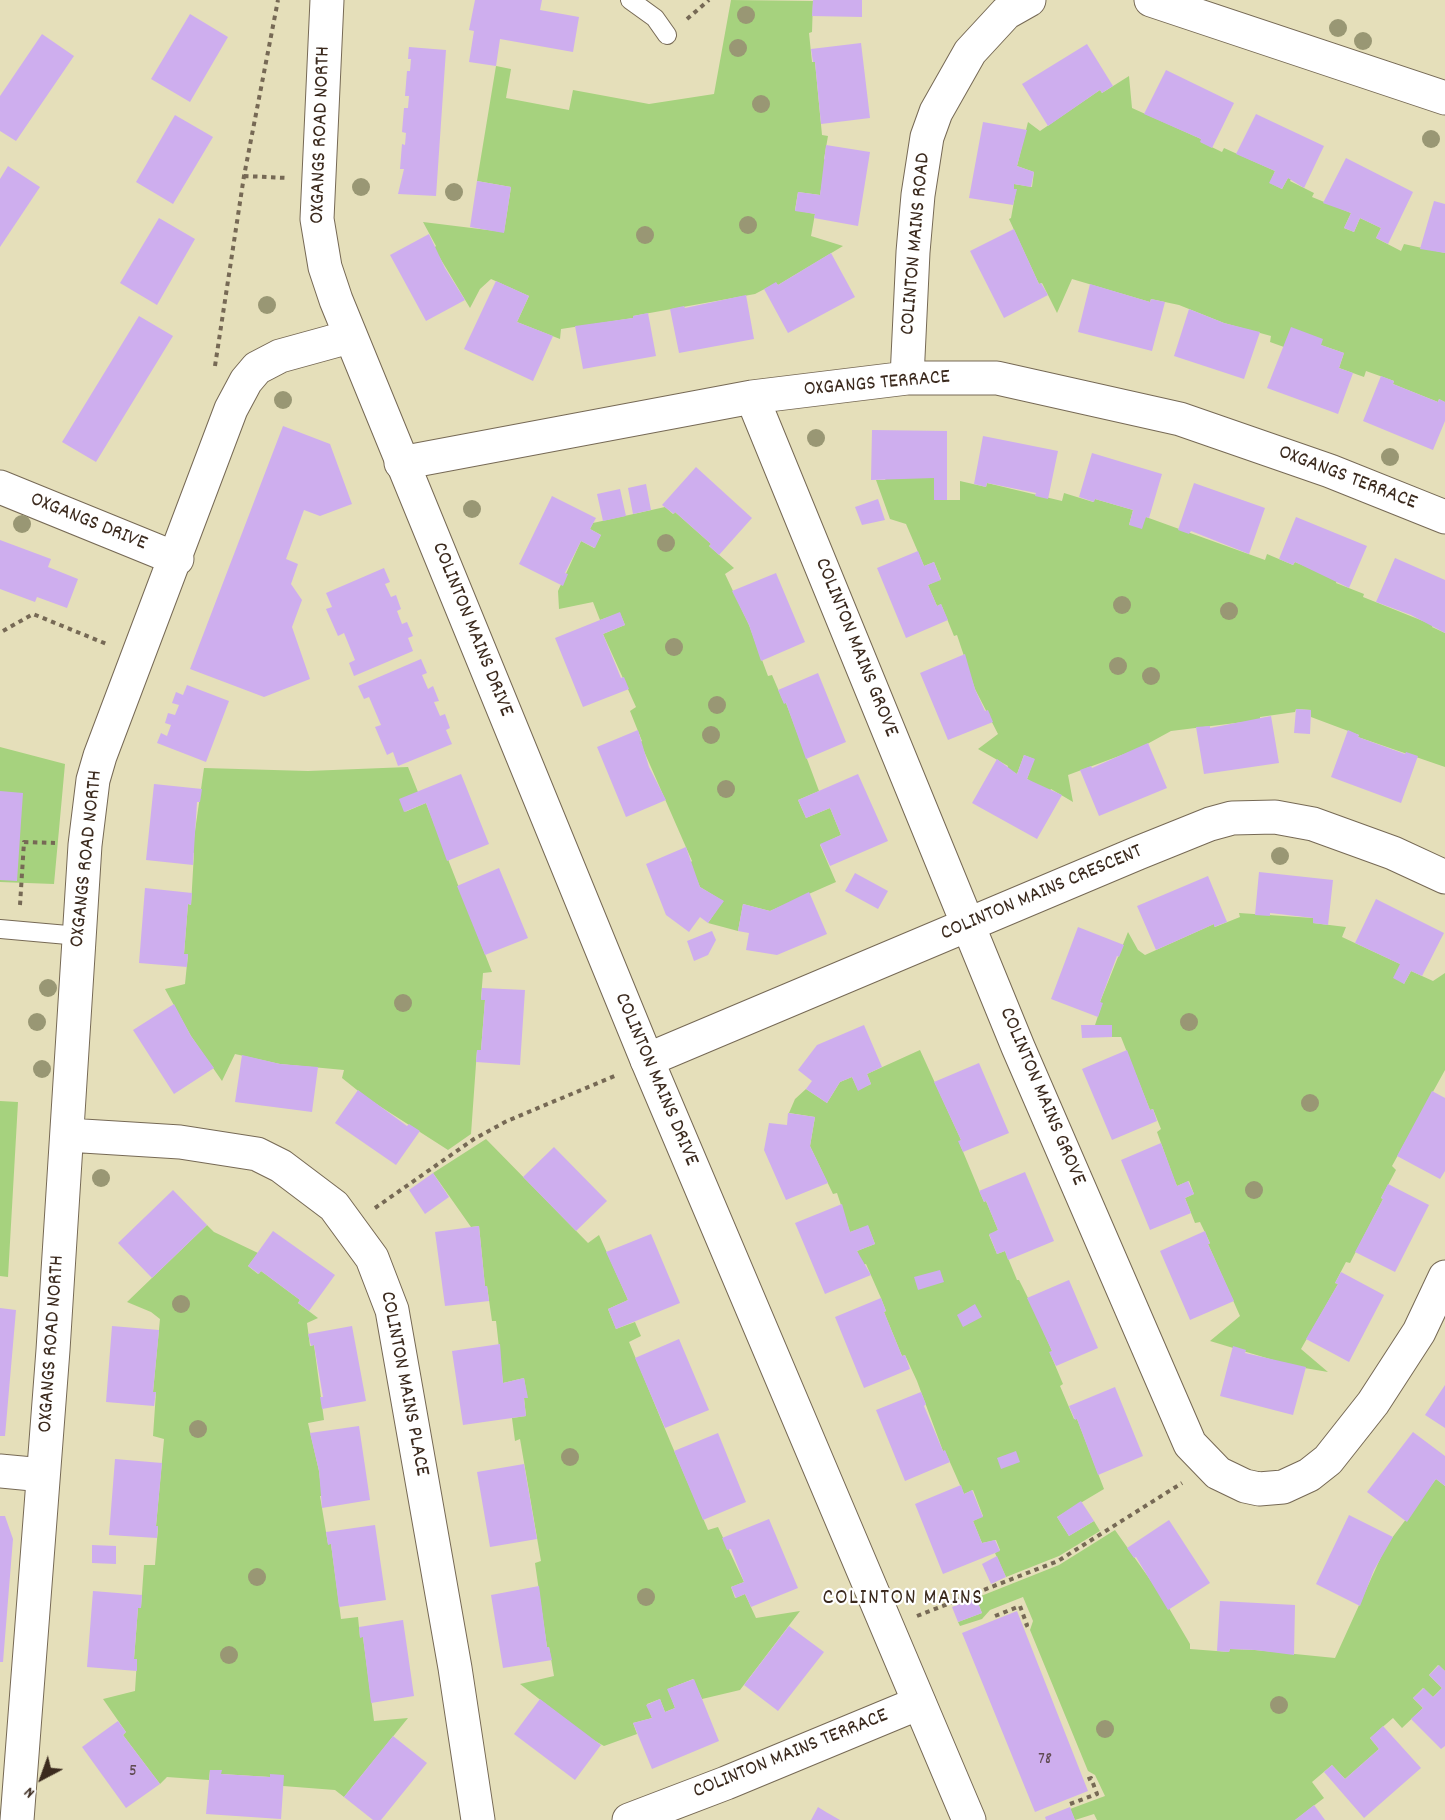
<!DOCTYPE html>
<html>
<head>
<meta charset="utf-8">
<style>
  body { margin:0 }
  #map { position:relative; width:1445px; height:1820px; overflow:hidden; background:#e5dfba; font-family:Dekko,sans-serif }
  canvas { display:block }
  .north { position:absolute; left:12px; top:1748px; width:60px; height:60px; -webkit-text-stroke:4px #fff; paint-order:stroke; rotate:221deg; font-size:16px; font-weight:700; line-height:24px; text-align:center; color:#3b2a1e }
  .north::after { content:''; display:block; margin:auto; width:21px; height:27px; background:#3b2a1e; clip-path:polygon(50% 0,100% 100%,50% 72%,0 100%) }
</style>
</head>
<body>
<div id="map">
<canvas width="1445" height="1820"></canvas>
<div class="north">N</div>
</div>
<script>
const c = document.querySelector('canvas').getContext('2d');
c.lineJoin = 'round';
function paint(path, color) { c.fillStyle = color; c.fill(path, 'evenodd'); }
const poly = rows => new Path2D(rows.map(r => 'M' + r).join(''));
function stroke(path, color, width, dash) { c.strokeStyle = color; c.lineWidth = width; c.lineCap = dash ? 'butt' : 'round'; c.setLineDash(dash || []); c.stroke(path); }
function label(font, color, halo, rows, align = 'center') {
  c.font = font + ' Dekko,sans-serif'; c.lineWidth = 4.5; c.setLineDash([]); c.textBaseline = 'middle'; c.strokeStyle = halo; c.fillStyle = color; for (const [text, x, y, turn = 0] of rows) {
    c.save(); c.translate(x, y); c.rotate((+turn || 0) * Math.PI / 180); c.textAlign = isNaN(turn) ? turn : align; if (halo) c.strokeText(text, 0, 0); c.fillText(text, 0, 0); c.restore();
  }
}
const green = poly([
  [731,0,813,1,812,32,809,33,812,62,815,62,822,135,828,136,824,159,826,160,820,195,798,192,795,210,815,214,811,236,843,246,778,285,776,283,755,294,633,316,633,318,561,329,560,339,517,322,529,296,491,279,480,289,470,308,434,248,436,246,423,222,504,232,511,187,477,181,496,66,511,69,506,98,569,110,573,90,649,104,714,94],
  [1129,76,1132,108,1201,139,1201,142,1222,152,1224,148,1275,171,1270,183,1282,189,1288,178,1291,179,1290,181,1314,193,1312,197,1351,213,1344,228,1354,232,1360,218,1381,228,1376,238,1401,251,1404,244,1445,253,1445,402,1439,399,1438,402,1393,384,1394,381,1366,371,1364,377,1339,368,1344,353,1321,345,1284,347,1270,342,1271,336,1224,323,1179,305,1151,299,1150,302,1072,279,1057,313,1042,283,1039,284,1009,219,1011,218,1016,190,1014,189,1014,184,1032,187,1034,172,1017,166,1028,122,1040,131,1100,90,1102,93],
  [886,478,934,478,934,500,960,500,960,481,986,487,987,483,1062,501,1064,493,1093,502,1095,499,1133,510,1129,525,1146,517,1265,560,1267,554,1293,565,1295,562,1337,580,1336,583,1364,594,1363,597,1433,625,1432,627,1445,633,1445,767,1358,737,1359,735,1311,717,1311,710,1296,709,1295,712,1260,717,1260,720,1171,731,1138,749,1068,775,1073,802,1051,789,1049,792,1027,779,1034,759,1024,755,1017,774,1007,769,1008,766,978,749,998,734,975,689,957,635,954,636,941,604,937,606,928,585,941,579,934,562,924,566,906,524,890,519,876,480,885,480],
  [665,507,673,514,675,512,711,544,709,546,734,568,725,574,749,625,768,676,772,675,784,703,786,703,819,791,798,800,806,818,830,808,841,835,820,845,836,882,770,911,743,904,738,931,708,923,723,901,700,887,690,863,692,861,640,742,642,741,630,711,636,707,603,634,625,625,620,613,600,620,593,602,559,609,558,591,581,541,594,548,601,535,590,529,593,523],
  [0,747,65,764,54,884,0,882],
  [408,767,418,792,405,812,426,803,492,972,483,973,481,999,485,1000,481,1050,477,1050,471,1134,448,1150,367,1098,342,1078,344,1070,280,1064,235,1054,222,1081,191,1036,165,989,185,984,188,954,184,954,188,904,191,905,194,853,192,852,204,768,308,771],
  [1239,913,1313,918,1313,923,1346,927,1342,937,1400,964,1404,984,1411,971,1433,981,1445,973,1445,1070,1392,1166,1396,1170,1381,1198,1383,1199,1350,1263,1346,1262,1335,1283,1338,1284,1301,1349,1328,1372,1293,1366,1210,1341,1240,1316,1208,1244,1210,1243,1200,1222,1195,1223,1185,1198,1194,1194,1189,1181,1177,1186,1174,1179,1157,1132,1161,1129,1153,1109,1150,1110,1121,1037,1112,1037,1112,1025,1095,1025,1102,1004,1100,1002,1128,932,1138,950,1145,955,1214,924,1215,927,1240,917],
  [920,1050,961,1140,959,1142,984,1202,986,1201,998,1230,989,1235,997,1254,1005,1251,1017,1280,1019,1280,1035,1312,1052,1351,1050,1353,1063,1384,1060,1386,1074,1419,1077,1419,1104,1489,1057,1517,1069,1536,1094,1521,1100,1531,1059,1556,1006,1577,995,1553,1000,1550,996,1540,982,1543,973,1521,983,1516,973,1490,964,1494,945,1451,943,1451,917,1381,905,1355,902,1356,884,1312,886,1311,881,1298,866,1264,863,1265,857,1251,875,1244,868,1226,850,1232,837,1193,833,1194,810,1146,815,1117,789,1113,795,1099,806,1089,827,1103,840,1082,852,1077,858,1090,871,1084,867,1074],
  [0,1101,18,1102,8,1277,0,1276],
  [486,1139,588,1243,599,1235,628,1300,608,1309,616,1329,635,1322,641,1336,629,1342,670,1441,708,1530,718,1527,744,1582,731,1587,735,1598,745,1594,756,1618,800,1611,740,1690,702,1699,693,1679,668,1689,675,1708,665,1712,660,1699,647,1704,652,1718,633,1723,637,1734,604,1746,588,1737,520,1684,554,1676,549,1647,547,1647,535,1563,541,1561,520,1439,515,1441,512,1418,526,1416,524,1398,527,1397,524,1378,503,1383,496,1321,492,1321,487,1286,485,1286,479,1226,471,1227,433,1173],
  [207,1225,214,1232,258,1253,248,1266,258,1274,261,1271,300,1300,298,1303,318,1318,307,1323,310,1346,314,1345,324,1420,308,1423,319,1471,322,1496,320,1496,328,1544,331,1544,341,1619,358,1617,360,1637,363,1637,374,1721,408,1718,344,1797,335,1790,283,1786,270,1775,270,1777,221,1774,221,1770,210,1770,209,1780,167,1777,160,1784,123,1735,126,1732,103,1699,135,1691,137,1659,134,1659,138,1608,141,1607,144,1565,155,1565,158,1527,156,1526,164,1439,153,1436,156,1392,153,1392,160,1319,151,1312,127,1302],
  [1436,1479,1445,1486,1445,1671,1438,1665,1429,1675,1442,1688,1433,1697,1423,1688,1413,1698,1423,1708,1402,1728,1393,1718,1370,1738,1379,1749,1345,1779,1332,1765,1312,1782,1324,1798,1295,1820,1097,1820,1094,1814,1075,1820,1070,1809,1105,1796,1095,1775,1088,1771,1030,1630,1033,1621,1023,1597,990,1610,982,1619,960,1626,958,1622,982,1613,976,1598,1059,1565,1115,1530,1163,1598,1190,1644,1190,1649,1229,1652,1230,1649,1255,1650,1335,1658,1386,1546]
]);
const building = poly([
  [475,0,542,0,540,10,579,17,573,52,500,39,496,66,469,62,474,31,469,30],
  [813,0,862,0,862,17,812,16],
  [190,14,228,37,190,102,151,79],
  [42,34,74,56,16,141,0,131,0,96],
  [861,43,870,118,821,124,815,62,813,62,811,49],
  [1087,44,1113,86,1102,93,1100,90,1048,126,1022,84],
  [409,47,446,50,436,196,398,194,404,169,400,169,402,144,405,145,406,133,402,132,404,108,408,108,409,96,405,96,407,71,410,71,411,59,408,59],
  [1166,70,1234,103,1212,148,1200,142,1201,139,1144,114],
  [1256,114,1324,146,1304,188,1288,178,1282,189,1269,183,1275,171,1236,154],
  [175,115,213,137,173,204,136,182],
  [983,122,1027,130,1017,166,1034,172,1031,187,1014,184,1014,189,1017,189,1013,205,969,198],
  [826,145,870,152,858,226,814,218,815,214,795,211,798,192,820,195],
  [1346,158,1413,192,1388,244,1376,238,1381,228,1360,218,1354,232,1344,228,1351,213,1323,203],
  [8,166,40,187,0,247,0,179],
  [477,181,511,187,504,233,470,227],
  [1434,201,1445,204,1445,253,1420,249],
  [159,218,195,239,157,305,120,283],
  [1014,229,1039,284,1041,283,1048,295,1004,318,970,251],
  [429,234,445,268,465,300,426,321,390,255],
  [831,253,855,297,788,333,764,289,776,282,778,285],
  [496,281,529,296,517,322,553,336,533,381,464,349],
  [1090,284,1150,302,1151,299,1165,302,1152,351,1078,332],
  [746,295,754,339,679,353,670,309,684,306,685,308],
  [1189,309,1224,323,1260,332,1244,379,1174,356],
  [648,313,656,356,583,369,575,326,633,318,633,316],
  [139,316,173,336,96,462,62,442],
  [1291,327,1323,339,1321,345,1344,353,1339,368,1353,373,1338,414,1267,388],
  [1381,376,1394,381,1393,384,1438,402,1439,399,1445,402,1445,421,1433,450,1363,421],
  [283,426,330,444,352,504,320,516,304,510,286,559,298,564,291,584,302,600,292,627,310,679,264,697,190,669],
  [872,430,947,431,947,500,934,500,934,478,871,480],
  [983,436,1058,451,1048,499,1035,496,1036,493,987,483,986,487,974,484],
  [1092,453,1162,474,1149,518,1146,517,1142,529,1129,525,1133,510,1095,499,1094,502,1079,497],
  [696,467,752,518,719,555,709,546,711,544,675,512,674,514,662,505],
  [1194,483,1265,508,1249,554,1191,531,1189,534,1178,530],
  [646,484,651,510,633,514,628,488],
  [620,489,626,516,603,521,597,494],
  [552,496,596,518,590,529,601,535,595,548,581,541,565,573,568,574,563,586,519,564],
  [878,499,885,520,862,525,855,507],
  [1296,517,1367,546,1349,588,1295,562,1293,565,1279,559],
  [0,540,51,559,48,567,78,579,67,608,37,597,35,602,0,589],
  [918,551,924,566,934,562,941,580,928,585,937,606,941,604,948,620,906,638,877,568],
  [1395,558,1445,580,1445,633,1411,615,1376,602],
  [384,568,390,582,385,584,391,597,396,595,401,609,397,611,402,624,407,622,413,636,408,638,413,651,354,676,349,663,355,660,344,633,338,636,326,609,332,607,326,593],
  [776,573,805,642,761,661,749,625,732,591],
  [620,612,625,625,603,634,621,678,624,677,629,689,583,707,555,638],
  [965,654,975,689,985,711,988,710,993,722,948,740,920,673],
  [421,659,427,673,422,675,428,689,433,686,439,701,434,702,440,716,445,714,450,728,446,730,452,744,398,766,393,752,387,755,375,727,381,725,369,697,364,699,358,686],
  [818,673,846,742,806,759,786,703,784,704,778,690],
  [187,685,229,701,206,762,157,743,161,733,167,736,171,725,165,723,168,713,175,715,179,705,172,703,176,692,183,695],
  [1296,709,1311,710,1310,734,1294,733],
  [1271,716,1279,763,1204,774,1196,727,1210,726,1210,728],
  [638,730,649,767,666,800,626,817,597,747],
  [1348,730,1359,735,1358,737,1405,754,1406,752,1418,756,1401,803,1331,777],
  [1148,743,1167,788,1099,816,1080,770,1091,766,1092,768],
  [1024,755,1035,759,1027,779,1062,795,1037,839,972,803,997,759,1017,774],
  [461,774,489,844,447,861,426,803,404,812,399,799],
  [858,774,888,841,830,866,820,844,841,835,830,808,806,818,798,800],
  [154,784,202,789,200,802,197,802,193,865,146,860],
  [0,791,23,793,17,881,0,880],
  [686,847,700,887,724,901,708,923,700,917,689,932,666,915,646,864],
  [499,868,528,938,485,955,457,886],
  [1259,872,1333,880,1328,925,1313,923,1313,918,1270,913,1270,916,1255,915],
  [855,873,888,891,878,909,845,891],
  [1208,876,1227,922,1214,927,1214,924,1156,950,1137,906],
  [145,888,192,893,191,905,188,904,184,954,188,954,187,967,139,963],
  [809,892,827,934,777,955,746,950,749,933,738,931,743,904,770,911],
  [1376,899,1444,933,1422,976,1411,971,1404,984,1393,978,1400,964,1355,943],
  [1078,927,1124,945,1119,957,1117,956,1100,1002,1103,1003,1098,1017,1051,999],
  [712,931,716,940,708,955,694,961,687,941],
  [482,988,525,990,520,1065,476,1062,477,1050,481,1050,485,1000,481,1000],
  [174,1004,191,1036,214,1068,174,1094,133,1030],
  [864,1025,882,1067,867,1074,871,1084,858,1091,852,1077,840,1082,827,1103,806,1089,812,1081,798,1070,817,1045],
  [1081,1025,1112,1025,1112,1037,1082,1038],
  [1127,1050,1150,1110,1153,1109,1157,1121,1112,1140,1082,1069],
  [242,1055,280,1064,318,1067,312,1112,235,1102],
  [979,1063,1009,1133,963,1152,958,1141,961,1140,934,1082],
  [358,1090,407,1126,409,1124,420,1131,396,1165,335,1123],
  [1432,1091,1445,1098,1445,1171,1440,1179,1397,1156],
  [788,1113,815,1117,810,1146,828,1183,786,1200,764,1150,769,1123,787,1125],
  [1161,1143,1177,1186,1188,1181,1194,1194,1185,1198,1191,1213,1150,1230,1121,1160],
  [554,1147,607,1201,576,1231,523,1177],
  [1025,1172,1054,1241,1008,1260,1005,1251,997,1254,989,1234,998,1230,986,1201,984,1202,979,1191],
  [433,1173,449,1197,425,1214,409,1190],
  [1388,1184,1429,1205,1395,1272,1355,1252,1383,1199,1381,1198],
  [173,1190,207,1225,152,1278,118,1243],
  [842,1204,850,1232,868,1225,875,1244,857,1251,871,1275,825,1294,795,1223],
  [479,1226,485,1286,487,1286,489,1301,445,1306,435,1232],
  [273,1231,335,1275,309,1311,298,1303,300,1300,261,1271,259,1274,248,1266],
  [1205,1231,1210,1244,1208,1244,1234,1301,1190,1320,1160,1251],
  [651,1234,680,1303,616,1329,608,1309,628,1300,606,1252],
  [940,1270,944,1282,918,1290,914,1277],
  [1341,1272,1384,1295,1349,1362,1306,1339,1338,1284,1335,1283],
  [1069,1280,1098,1348,1056,1366,1049,1352,1052,1351,1027,1298],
  [881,1298,886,1311,884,1312,902,1356,905,1355,910,1369,864,1388,835,1317],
  [975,1304,982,1317,963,1327,957,1315],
  [0,1308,16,1310,5,1436,0,1436],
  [112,1326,159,1330,153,1392,156,1392,154,1406,106,1402],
  [352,1326,366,1401,322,1409,320,1397,323,1397,314,1345,311,1346,308,1334],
  [679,1339,709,1410,665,1428,635,1358],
  [500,1344,503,1383,524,1378,528,1398,524,1398,526,1416,463,1425,452,1351],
  [1233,1346,1246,1350,1245,1353,1306,1367,1293,1415,1220,1396],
  [1445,1385,1445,1428,1425,1415],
  [1115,1387,1143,1456,1098,1475,1077,1419,1075,1420,1069,1406],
  [921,1392,926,1404,924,1406,943,1451,945,1450,950,1462,905,1481,876,1410],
  [359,1426,370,1500,322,1508,319,1471,310,1433],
  [1413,1432,1445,1456,1445,1486,1436,1479,1407,1522,1367,1492],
  [718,1433,746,1502,703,1520,674,1451],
  [1016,1451,1020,1462,1001,1469,997,1458],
  [115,1459,162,1463,156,1526,158,1526,157,1538,109,1535],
  [524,1464,537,1539,490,1547,477,1472],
  [961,1485,964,1494,972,1490,983,1517,973,1521,982,1543,995,1540,1000,1551,943,1574,915,1504],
  [1081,1501,1094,1521,1069,1536,1057,1517],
  [1349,1515,1393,1537,1374,1570,1360,1606,1316,1584],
  [0,1516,5,1516,13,1539,3,1662,0,1662],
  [769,1519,798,1588,751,1607,745,1594,736,1598,731,1587,744,1582,731,1549,727,1550,722,1538],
  [1169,1520,1210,1583,1168,1610,1136,1557,1134,1558,1127,1548],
  [375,1525,386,1600,339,1607,331,1544,328,1545,326,1532],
  [92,1545,116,1546,116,1564,92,1563],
  [997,1556,1006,1577,991,1584,982,1564],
  [539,1586,547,1647,549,1647,552,1660,503,1668,491,1595],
  [93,1591,142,1595,141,1608,138,1608,134,1659,137,1659,137,1671,87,1667],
  [976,1598,982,1613,958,1622,952,1607],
  [1220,1601,1295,1605,1294,1655,1255,1650,1230,1649,1229,1652,1217,1651],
  [1017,1611,1088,1791,1035,1812,962,1633],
  [403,1620,414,1696,371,1703,363,1637,360,1638,359,1627],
  [789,1626,824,1652,778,1711,744,1685],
  [1439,1665,1445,1671,1445,1746,1441,1749,1411,1719,1423,1708,1413,1698,1424,1688,1433,1697,1442,1688,1429,1675],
  [694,1679,719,1741,652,1769,633,1723,652,1718,646,1705,660,1699,665,1712,675,1708,667,1689],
  [540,1699,601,1745,575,1780,514,1734],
  [118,1721,126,1732,123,1735,160,1784,126,1808,82,1747],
  [1383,1726,1421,1768,1364,1818,1324,1772,1332,1765,1345,1779,1379,1749,1370,1738],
  [393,1736,427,1763,381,1820,373,1820,344,1797],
  [210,1770,222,1770,221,1774,270,1777,270,1774,284,1775,281,1819,206,1814],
  [1314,1805,1325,1820,1295,1820],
  [818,1807,826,1812,840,1820,811,1820],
  [1070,1807,1075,1820,1046,1820,1045,1817]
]);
const path = poly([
  [687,19,709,0],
  [244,176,288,178],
  [215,366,244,176,278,0],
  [3,631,33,614,109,645],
  [20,905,24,842,55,843],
  [375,1208,474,1139,507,1121,617,1075],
  [917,1616,1058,1561,1182,1483],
  [995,1616,1020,1606,1027,1625,1023,1627],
  [1070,1804,1097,1794,1091,1778,1084,1781]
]);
const lane = poly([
  [630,0,655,18,667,35],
  [0,929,79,936]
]);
const street = poly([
  [1151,0,1445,98],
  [907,378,913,252,918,195,927,137,936,112,970,52,1006,13,1029,0],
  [752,397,1018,1047,1190,1444,1218,1473,1245,1486,1259,1489,1283,1487,1309,1475,1328,1460,1373,1403,1419,1332,1445,1277],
  [401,463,752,397,907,378,997,378,1180,419,1330,471,1445,517],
  [0,487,177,559],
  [647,1060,1138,853,1210,824,1232,818,1275,817,1313,824,1393,853,1445,877],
  [67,1135,180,1142,257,1154,281,1166,334,1206,372,1258,392,1310,455,1668,478,1820],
  [0,1471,43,1475],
  [17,1820,53,1350,85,845,93,780,100,756,231,409,246,381,257,368,280,356,349,337],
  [629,1820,726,1783,919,1703]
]);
const secondary = poly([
  [327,0,317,219,325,267,336,300,647,1060,969,1820]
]);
const trees = [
  [746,15],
  [1338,28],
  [1363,41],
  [738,48],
  [761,104],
  [1431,139],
  [361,187],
  [454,192],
  [748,225],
  [645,235],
  [267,305],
  [283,400],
  [816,438],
  [1390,457],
  [472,509],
  [22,524],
  [666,543],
  [1122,605],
  [1229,611],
  [674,647],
  [1118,666],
  [1151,676],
  [717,705],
  [711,735],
  [726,789],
  [1280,856],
  [48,988],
  [403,1003],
  [37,1022],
  [1189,1022],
  [42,1069],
  [1310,1103],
  [101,1178],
  [1254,1190],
  [181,1304],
  [198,1429],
  [570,1457],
  [257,1577],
  [646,1597],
  [229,1655],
  [1279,1705],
  [1105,1729]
];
const numberNames = [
  ["78",1045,1761],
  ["5",133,1773]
];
const streetNames = [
  ["OXGANGS ROAD NORTH",322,135,-88],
  ["COLINTON MAINS ROAD",917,244,-85],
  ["OXGANGS TERRACE",877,385,-5],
  ["OXGANGS TERRACE",1347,479,21],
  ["OXGANGS DRIVE",88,523,22],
  ["COLINTON MAINS DRIVE",471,630,68],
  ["COLINTON MAINS GROVE",855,648,68],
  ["OXGANGS ROAD NORTH",88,859,-84],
  ["COLINTON MAINS CRESCENT",1042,894,-23],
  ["COLINTON MAINS DRIVE",655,1080,67],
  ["COLINTON MAINS GROVE",1041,1097,67],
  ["OXGANGS ROAD NORTH",53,1344,-86],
  ["COLINTON MAINS PLACE",403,1384,79],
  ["COLINTON MAINS TERRACE",791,1755,-22]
];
const neighbourhoodNames = [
  ["COLINTON MAINS",903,1600]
];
paint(green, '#a6d27e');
paint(building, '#ceaeee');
stroke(lane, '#766955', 20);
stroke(street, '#766955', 35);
stroke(secondary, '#766955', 35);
stroke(path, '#766955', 4, [4.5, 4.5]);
stroke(lane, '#fff', 18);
stroke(street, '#fff', 33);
stroke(secondary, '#fff', 33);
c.fillStyle = '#999774';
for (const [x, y] of trees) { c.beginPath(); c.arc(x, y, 9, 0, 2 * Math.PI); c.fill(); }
label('18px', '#604b52', null, numberNames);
label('21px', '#3b2a1e', '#fff', streetNames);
c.letterSpacing = '1.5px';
label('22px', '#3b2a1e', '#fff', neighbourhoodNames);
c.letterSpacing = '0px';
</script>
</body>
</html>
